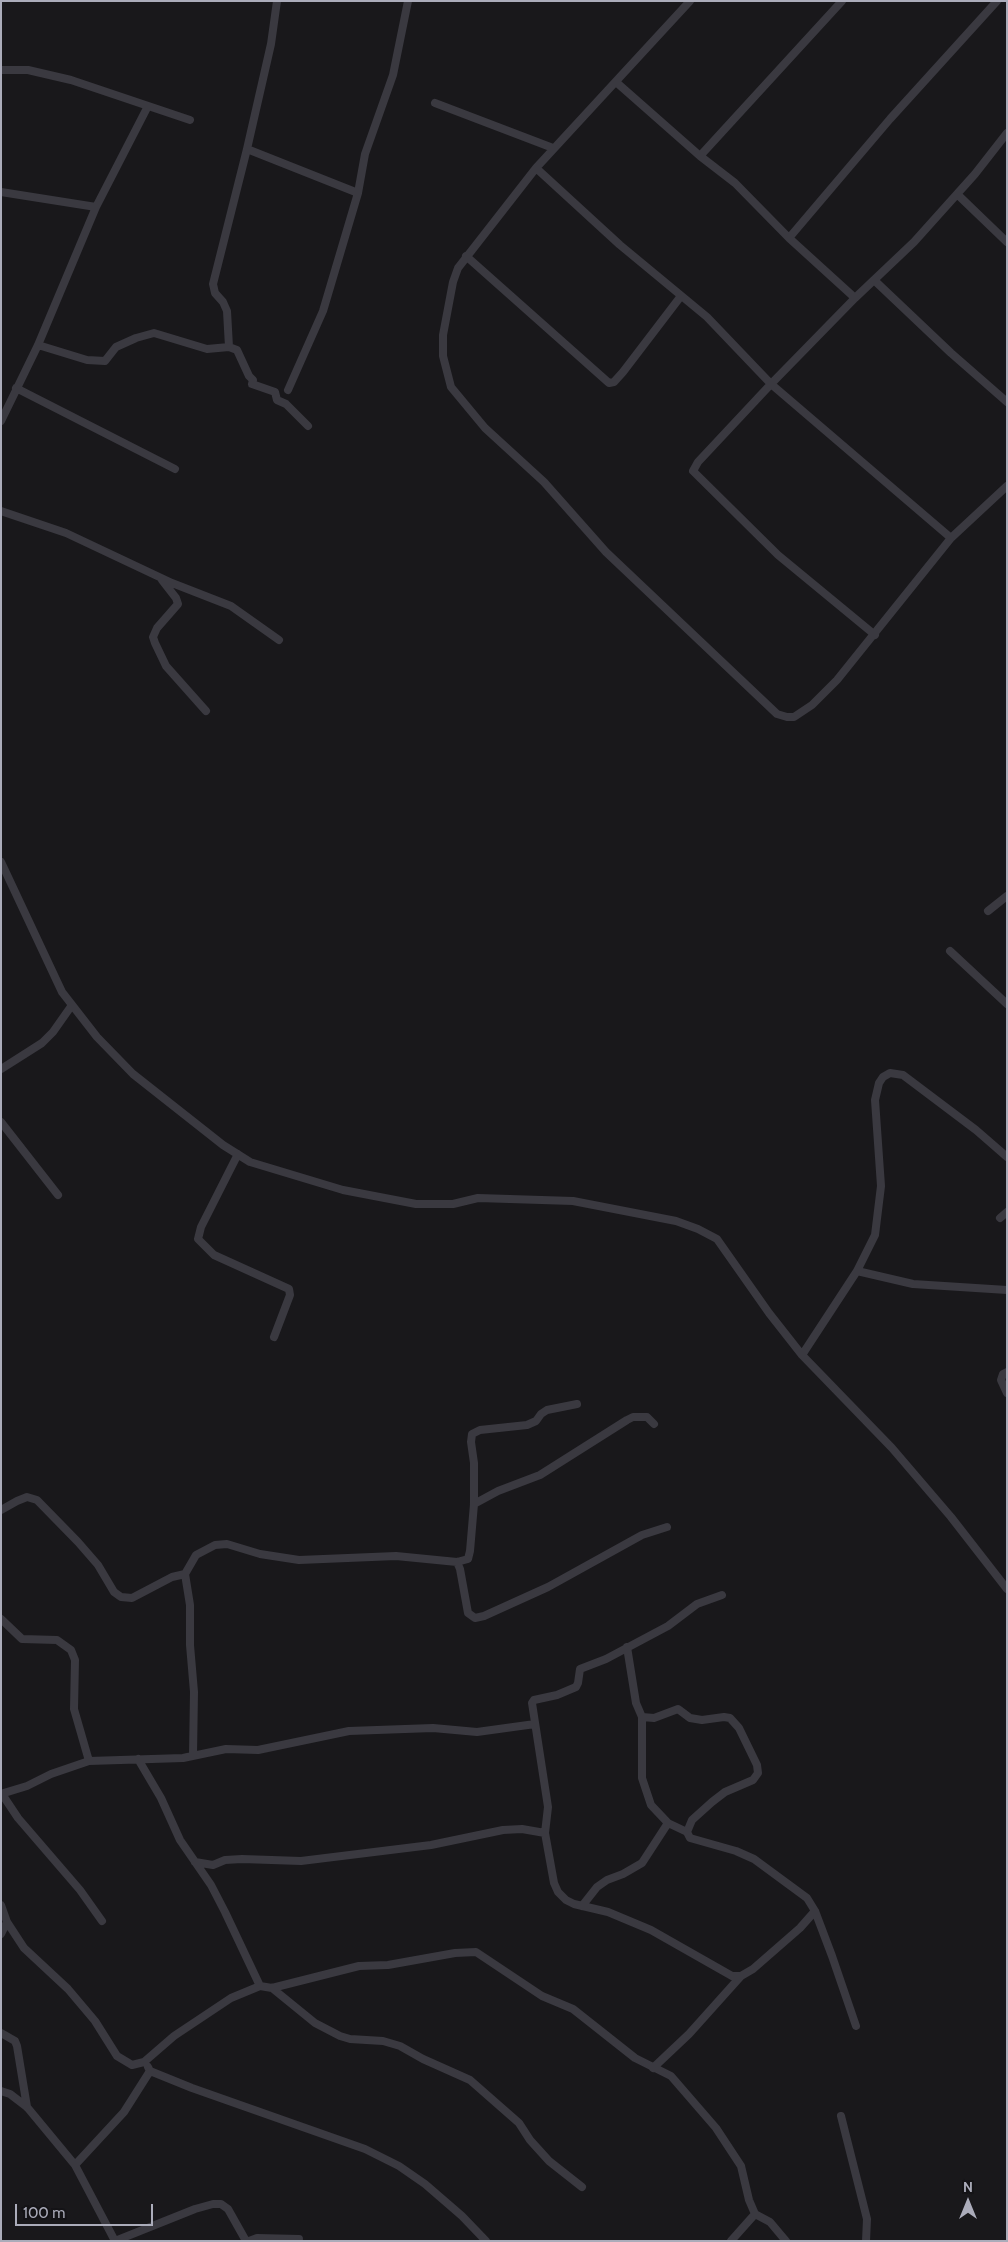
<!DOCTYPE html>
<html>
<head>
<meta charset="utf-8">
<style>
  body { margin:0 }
  #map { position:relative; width:1008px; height:2242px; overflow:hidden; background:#19181b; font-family:Cabin,sans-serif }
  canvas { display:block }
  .frame { position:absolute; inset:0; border:2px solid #abacba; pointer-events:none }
  .north { position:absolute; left:943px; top:2177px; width:50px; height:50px; -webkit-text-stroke:4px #141316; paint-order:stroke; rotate:0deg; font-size:14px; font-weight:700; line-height:20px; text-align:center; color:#abacba }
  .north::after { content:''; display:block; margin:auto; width:18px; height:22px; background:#abacba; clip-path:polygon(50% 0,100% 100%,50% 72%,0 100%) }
  .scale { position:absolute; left:15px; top:2204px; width:138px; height:22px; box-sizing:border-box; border:2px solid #abacba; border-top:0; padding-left:6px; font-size:15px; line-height:18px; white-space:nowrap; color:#abacba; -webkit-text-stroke:4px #141316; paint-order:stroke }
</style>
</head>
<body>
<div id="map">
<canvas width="1008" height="2242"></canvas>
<div class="frame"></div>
<div class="north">N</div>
<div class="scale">100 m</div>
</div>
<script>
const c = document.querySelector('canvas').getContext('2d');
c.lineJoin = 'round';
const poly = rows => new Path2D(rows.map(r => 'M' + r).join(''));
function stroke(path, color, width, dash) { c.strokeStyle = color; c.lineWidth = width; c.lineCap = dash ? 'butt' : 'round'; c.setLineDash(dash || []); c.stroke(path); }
const street = poly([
  [690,1,536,168,458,268,453,282,443,335,443,356,451,387,485,428,544,482,606,552,777,714,787,717,794,717,812,705,837,680,951,538,1007,486],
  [1,70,28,70,71,80,190,120],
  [616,82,700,156,735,183,789,238,855,298],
  [435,103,553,148],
  [247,149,358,193],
  [700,156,842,1],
  [536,168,620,245,707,317,771,384,951,538],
  [1,192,96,207],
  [957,194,1007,242],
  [789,238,890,119,997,1],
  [466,256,609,383,614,382,623,372,681,296],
  [874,280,951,353,1007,402],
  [38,345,87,360,105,361,116,347,136,338,154,333,207,349,229,347,237,350,249,376,253,380,252,384,275,392,277,400,286,404,308,426],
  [229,347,227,311,223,302,215,293,213,284,247,149,271,44,277,1],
  [16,388,175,469],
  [288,390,323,311,358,193,365,154,393,75,408,1],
  [1,421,38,345,96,207,148,106],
  [1,511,66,533,172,583,231,606,279,640],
  [162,580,176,598,178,604,157,628,153,637,155,643,166,666,206,711],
  [875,635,778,555,693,471,698,462,771,384,855,298,914,242,975,174,1007,133],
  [1,862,62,992,97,1037,133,1074,223,1145,250,1162,343,1190,416,1204,453,1204,478,1198,573,1201,676,1221,698,1229,717,1239,769,1313,802,1355,892,1448,951,1517,1007,1589],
  [988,911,1007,896],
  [950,951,1007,1004],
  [1,1069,42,1043,53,1032,72,1005],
  [1,1122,58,1195],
  [238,1154,201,1227,198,1239,214,1255,289,1289,290,1295,274,1337],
  [1000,1218,1007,1212],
  [857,1271,913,1284,1007,1290],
  [802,1355,857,1271,875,1235,881,1186,875,1100,879,1083,883,1077,890,1073,903,1075,976,1130,1007,1157],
  [1007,1372,1003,1374,1001,1380,1007,1393],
  [474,1504,498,1491,540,1475,627,1420,633,1417,647,1417,654,1424],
  [1,1510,17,1501,27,1497,37,1500,78,1542,98,1565,114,1592,121,1597,132,1598,172,1577,185,1574,196,1555,215,1545,227,1544,260,1554,299,1560,396,1556,457,1562,468,1559,470,1551,474,1504,474,1463,471,1442,472,1434,480,1430,527,1425,536,1421,541,1414,547,1410,577,1404],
  [457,1562,460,1569,468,1613,475,1618,484,1616,548,1587,642,1535,667,1527],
  [185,1574,190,1605,190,1645,194,1692,193,1755],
  [1,1619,22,1639,57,1640,71,1650,75,1660,74,1709,89,1761],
  [627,1647,636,1703,642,1717,642,1778,651,1805,668,1823,687,1832,690,1838,736,1851,754,1859,807,1898,815,1911,832,1956,856,2026],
  [642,1717,654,1718,678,1709,690,1718,702,1720,724,1717,730,1718,739,1728,757,1765,758,1773,753,1780,725,1792,712,1802,692,1820,687,1832],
  [138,1759,161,1798,180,1840,211,1885,225,1912,260,1986],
  [1,1794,27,1786,51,1774,89,1761,183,1758,226,1749,258,1750,349,1731,433,1728,477,1732,535,1724],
  [2,1794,18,1818,80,1890,102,1921],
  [545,1833,554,1883,558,1892,566,1900,574,1904,608,1912,651,1930,732,1976,741,1976,753,1969,800,1928,815,1911],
  [195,1862,213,1865,225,1860,242,1859,301,1861,431,1845,503,1830,522,1829,545,1833,548,1807,532,1703,534,1700,557,1695,576,1687,578,1683,580,1669,606,1659,668,1626,697,1604,722,1595],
  [1,1905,7,1922,24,1948,68,1989,95,2021,117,2056,132,2065,144,2062,174,2036,231,1998,260,1986,272,1988,359,1966,388,1965,455,1953,476,1952,542,1996,573,2009,635,2058,671,2076,716,2128,741,2166,749,2200,755,2214,770,2222,786,2241],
  [582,1906,597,1887,607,1880,623,1874,642,1863,668,1823],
  [1,1934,7,1922],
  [272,1988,315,2023,340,2036,350,2039,383,2041,400,2046,423,2059,470,2080,519,2123,530,2140,549,2161,582,2187],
  [1,2033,15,2041,17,2046,27,2107],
  [653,2068,689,2034,741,1976],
  [150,2071,192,2088,365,2149,399,2166,425,2184,462,2216,486,2241],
  [1,2091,10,2094,27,2107,75,2165,115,2241],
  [841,2116,867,2219,866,2241],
  [75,2165,124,2112,150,2071,148,2067],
  [115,2241,195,2209,213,2204,221,2204,228,2209,246,2241],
  [249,2241,257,2238,299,2239],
  [731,2241,755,2214]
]);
stroke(street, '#3a3940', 8);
</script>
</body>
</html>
